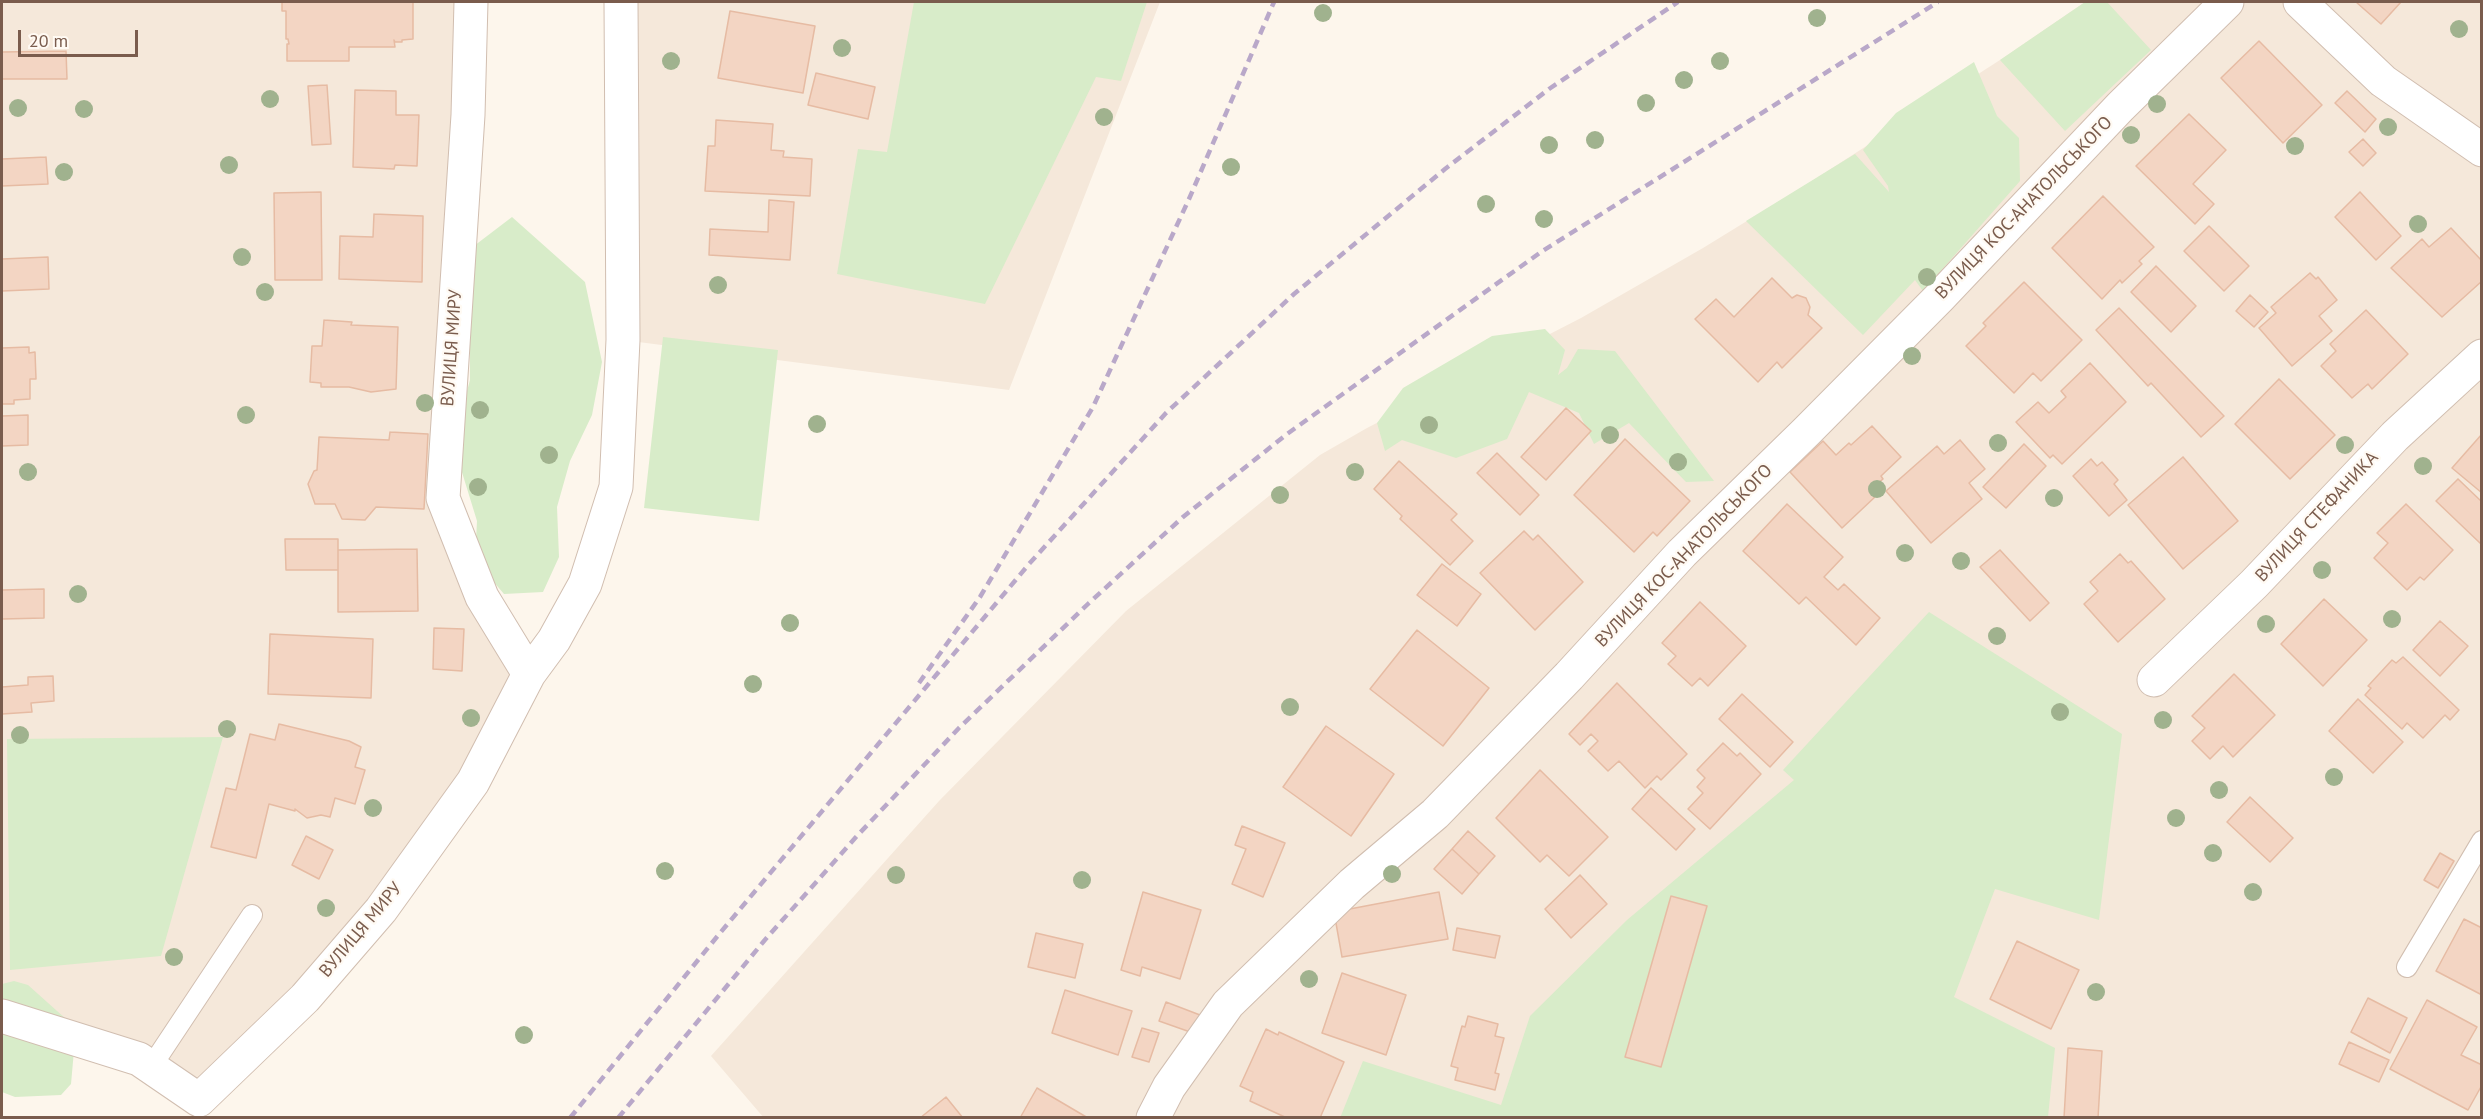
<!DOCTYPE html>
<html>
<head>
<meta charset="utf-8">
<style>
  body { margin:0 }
  #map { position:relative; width:2483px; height:1119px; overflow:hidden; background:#fdf6ec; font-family:"PT Sans",sans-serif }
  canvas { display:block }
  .frame { position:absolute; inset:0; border:3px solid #7a5c4d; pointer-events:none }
  .scale { position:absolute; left:18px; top:30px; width:120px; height:27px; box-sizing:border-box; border:3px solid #7a5c4d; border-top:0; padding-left:8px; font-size:18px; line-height:21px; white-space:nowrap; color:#7a5c4d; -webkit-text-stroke:4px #fffaf3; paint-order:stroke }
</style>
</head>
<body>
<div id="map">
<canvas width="2483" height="1119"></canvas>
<div class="frame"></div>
<div class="scale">20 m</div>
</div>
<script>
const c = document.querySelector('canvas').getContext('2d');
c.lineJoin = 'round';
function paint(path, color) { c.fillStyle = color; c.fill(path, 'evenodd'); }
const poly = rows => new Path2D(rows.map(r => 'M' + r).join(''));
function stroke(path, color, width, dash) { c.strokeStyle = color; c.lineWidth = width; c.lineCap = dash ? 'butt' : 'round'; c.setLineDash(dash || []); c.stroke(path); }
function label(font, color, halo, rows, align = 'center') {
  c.font = font + ' "PT Sans",sans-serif'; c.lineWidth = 4.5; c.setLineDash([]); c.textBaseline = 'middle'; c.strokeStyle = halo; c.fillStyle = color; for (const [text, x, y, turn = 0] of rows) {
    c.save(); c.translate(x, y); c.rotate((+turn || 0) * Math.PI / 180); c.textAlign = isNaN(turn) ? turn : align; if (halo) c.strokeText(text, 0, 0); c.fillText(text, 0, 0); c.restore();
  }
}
const residential = poly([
  [2,2,471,2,443,498,529,674,473,782,199,1100,2,1016],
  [621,2,1160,2,1009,390,623,340],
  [2085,2,2481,2,2481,1117,764,1118,711,1056,939,801,1126,611,1320,455,1367,428,1581,318,1703,248,1812,181,2000,60]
]);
const green = poly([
  [914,2,1147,2,1121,81,1096,77,985,304,837,274,858,149,887,152],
  [2085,2,2107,2,2151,50,2065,131,2000,60],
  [1974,62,1997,116,2019,138,2020,181,1923,291,1915,280,1863,335,1746,221,1855,154,1889,192,1888,186,1863,150,1896,113],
  [512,217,585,282,602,362,592,415,570,461,557,507,559,557,543,592,504,594,475,560,477,521,453,443,470,380,470,339,450,277,470,249],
  [1545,329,1565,350,1558,375,1567,368,1578,349,1615,351,1714,481,1686,482,1629,423,1594,444,1579,413,1529,392,1507,439,1456,458,1402,440,1385,451,1377,423,1403,388,1492,336],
  [663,337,778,350,759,521,644,508],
  [1929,612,2122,734,2099,920,1995,889,1954,997,2055,1048,2048,1117,1340,1118,1363,1061,1501,1105,1530,1016,1627,920,1794,780,1783,770],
  [223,737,161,956,10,970,7,739],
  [14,981,28,985,76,1028,71,1084,61,1095,15,1097,2,1092,2,984]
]);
const building = poly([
  [282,2,413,2,413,39,402,40,402,42,395,42,394,40,395,47,349,47,349,61,287,61,287,44,289,44,288,39,286,39,286,11,282,11,282,2],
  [2356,2,2401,2,2381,24,2356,2],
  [730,11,815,26,803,93,718,78,730,11],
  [2259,41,2322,105,2283,143,2221,78,2259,41],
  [66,51,67,79,2,79,2,52,66,51],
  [816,73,875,87,868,119,808,105,816,73],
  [327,85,331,144,312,145,308,86,327,85],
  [355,90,396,91,396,115,419,115,417,166,395,165,394,169,353,167,355,90],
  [2347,91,2376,119,2365,132,2335,103,2347,91],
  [2189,114,2226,150,2193,184,2214,204,2195,224,2136,166,2189,114],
  [716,120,773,124,771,150,784,151,783,157,812,159,810,196,705,191,708,146,715,146,716,120],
  [2363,139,2376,153,2363,166,2349,152,2363,139],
  [46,157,48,184,2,186,2,159,46,157],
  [321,192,322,280,275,280,274,193,321,192],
  [2360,192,2401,236,2376,260,2335,217,2360,192],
  [2103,196,2154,247,2139,261,2142,264,2122,283,2120,280,2102,299,2052,248,2103,196],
  [769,200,794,202,790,260,709,255,710,229,768,232,769,200],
  [374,214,423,216,422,282,339,279,340,236,373,237,374,214],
  [2209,226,2249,266,2224,291,2184,251,2209,226],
  [2451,228,2482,261,2482,281,2442,317,2391,268,2422,239,2429,247,2451,228],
  [48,257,49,289,2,291,2,259,48,257],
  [2156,266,2196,306,2171,332,2131,292,2156,266],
  [2310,273,2316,279,2318,277,2337,300,2319,316,2332,331,2292,366,2259,328,2276,313,2271,307,2310,273],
  [1772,278,1792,298,1797,295,1806,298,1810,307,1808,315,1822,328,1782,368,1777,362,1758,382,1695,319,1716,299,1734,317,1772,278],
  [2024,282,2082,340,2041,381,2033,373,2014,393,1966,346,1986,326,1983,323,2024,282],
  [2250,295,2268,312,2254,327,2236,311,2250,295],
  [2119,308,2224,416,2201,437,2151,383,2148,386,2096,330,2119,308],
  [2366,310,2408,354,2372,389,2368,384,2352,398,2321,366,2336,351,2330,344,2366,310],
  [324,320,352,322,351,325,398,327,396,389,371,392,349,387,321,387,321,383,310,382,312,346,322,346,324,320],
  [29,347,29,353,35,352,36,379,30,379,30,399,14,400,14,404,2,404,2,348,29,347],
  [2090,363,2126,402,2062,464,2053,455,2050,458,2016,422,2038,402,2049,413,2066,397,2061,391,2090,363],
  [2279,379,2335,435,2290,479,2235,424,2279,379],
  [1566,408,1591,431,1546,480,1521,457,1566,408],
  [28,415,28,445,2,446,2,416,28,415],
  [1872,426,1901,457,1881,476,1883,479,1870,490,1876,496,1842,528,1790,472,1823,441,1836,455,1849,443,1851,445,1872,426],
  [390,432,428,434,424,509,376,507,365,520,342,519,335,504,315,504,308,484,314,471,317,470,319,437,389,440,390,432],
  [2482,434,2482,493,2452,468,2482,434],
  [1625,439,1690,501,1657,536,1653,532,1634,552,1574,495,1625,439],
  [1960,440,1985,469,1969,483,1982,499,1931,543,1886,491,1937,446,1944,454,1960,440],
  [2024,444,2046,466,2006,508,1983,487,2024,444],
  [1497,453,1539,495,1520,515,1477,473,1497,453],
  [2183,457,2238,521,2183,569,2128,505,2183,457],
  [2091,459,2097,466,2102,462,2118,480,2114,484,2127,500,2109,516,2073,476,2091,459],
  [1399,461,1457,514,1451,520,1473,541,1450,565,1400,519,1402,516,1374,489,1399,461],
  [2458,479,2482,502,2481,544,2436,501,2458,479],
  [1787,504,1843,557,1824,577,1838,590,1844,584,1880,618,1856,645,1806,597,1799,604,1743,551,1787,504],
  [2406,504,2453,550,2424,580,2420,577,2407,590,2374,558,2388,543,2377,533,2406,504],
  [1524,531,1533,540,1538,535,1583,582,1535,630,1480,573,1524,531],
  [285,539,338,539,338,570,286,570,285,539],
  [417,549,418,611,338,612,338,550,417,549],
  [2000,550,2049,603,2030,621,1980,567,2000,550],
  [2120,554,2128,563,2131,561,2165,599,2118,642,2084,604,2098,591,2090,582,2120,554],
  [1442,564,1481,594,1457,626,1417,595,1442,564],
  [44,589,44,618,2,619,2,590,44,589],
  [2324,599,2367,640,2323,686,2281,644,2324,599],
  [1700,602,1746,646,1708,686,1700,678,1692,686,1668,664,1676,656,1662,643,1700,602],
  [2440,621,2468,646,2440,676,2413,650,2440,621],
  [434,628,464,629,462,671,433,669,434,628],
  [1417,630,1489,688,1443,746,1370,689,1417,630],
  [270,634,373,639,371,698,268,694,270,634],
  [2403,657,2459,710,2450,720,2445,715,2423,738,2407,723,2402,729,2365,695,2371,688,2368,686,2392,660,2396,663,2403,657],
  [2234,674,2275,715,2233,757,2223,746,2210,759,2192,741,2205,728,2192,716,2234,674],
  [53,676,54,701,31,703,32,712,2,714,2,687,28,685,28,677,53,676],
  [1617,683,1687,754,1661,780,1657,776,1645,788,1619,761,1608,771,1588,751,1598,741,1591,734,1580,745,1569,734,1617,683],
  [1742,694,1793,742,1770,767,1719,719,1742,694],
  [2358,699,2403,742,2373,773,2329,731,2358,699],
  [279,724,349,741,361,747,355,767,365,770,355,804,335,798,330,817,321,815,307,818,295,809,295,811,269,804,256,858,211,847,226,788,236,790,250,734,275,740,279,724],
  [1326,726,1394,774,1351,836,1283,787,1326,726],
  [1723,743,1737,756,1740,753,1761,774,1710,829,1688,809,1703,793,1697,787,1705,778,1697,770,1723,743],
  [1540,770,1608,837,1569,876,1547,855,1540,862,1496,818,1540,770],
  [1651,788,1695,829,1676,850,1632,809,1651,788],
  [2250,797,2293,838,2270,862,2227,822,2250,797],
  [1242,826,1285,843,1263,897,1232,884,1246,849,1235,845,1242,826],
  [1468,831,1495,856,1479,874,1452,849,1468,831],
  [306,836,333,850,319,879,292,865,306,836],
  [1452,849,1479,874,1462,894,1434,869,1452,849],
  [2440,853,2454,861,2438,888,2424,880,2440,853],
  [1580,875,1607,904,1571,938,1545,909,1580,875],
  [1143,892,1201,910,1180,979,1142,967,1140,976,1121,970,1143,892],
  [1439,892,1448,939,1342,957,1334,912,1439,892],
  [1671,896,1707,906,1661,1067,1625,1057,1671,896],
  [2464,919,2482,928,2482,995,2436,971,2464,919],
  [1457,928,1500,936,1495,958,1453,950,1457,928],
  [1036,933,1083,944,1075,978,1028,967,1036,933],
  [2017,941,2079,970,2051,1029,1990,999,2017,941],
  [1342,973,1406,995,1386,1055,1322,1033,1342,973],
  [1065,990,1132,1011,1118,1055,1052,1033,1065,990],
  [2368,998,2407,1018,2390,1053,2351,1032,2368,998],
  [2427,1000,2477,1027,2461,1055,2482,1065,2482,1085,2468,1110,2390,1069,2427,1000],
  [1166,1002,1200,1015,1193,1033,1159,1021,1166,1002],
  [1468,1016,1498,1024,1495,1036,1504,1038,1495,1073,1499,1074,1495,1090,1455,1080,1458,1068,1451,1066,1462,1026,1465,1027,1468,1016],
  [1142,1028,1159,1033,1149,1062,1132,1057,1142,1028],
  [1266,1029,1278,1035,1279,1032,1344,1062,1320,1118,1287,1118,1250,1101,1253,1092,1240,1086,1266,1029],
  [2349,1042,2389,1060,2379,1082,2339,1064,2349,1042],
  [2068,1048,2102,1051,2098,1118,2064,1118,2068,1048],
  [1037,1088,1088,1118,1020,1118,1037,1088],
  [946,1097,963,1118,920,1118,946,1097]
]);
const lane = poly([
  [2407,967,2482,841],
  [151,1067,252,915]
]);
const street = poly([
  [2300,2,2383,81,2482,150],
  [529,674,554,640,585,584,616,487,623,340,621,2],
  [2154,680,2254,584,2395,436,2482,356],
  [2,1016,139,1059,199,1100,305,998,381,910,473,782,529,674,482,597,443,498,468,115,471,2],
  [1153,1118,1169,1087,1228,1004,1352,884,1435,814,1569,676,1682,553,1806,432,1939,298,2120,107,2227,2]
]);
const rail = poly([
  [919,683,980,597,1093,407,1189,199,1274,2],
  [570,1118,720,933,1029,564,1166,413,1294,294,1445,169,1549,89,1678,2],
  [618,1118,764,941,856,837,959,728,1089,603,1183,517,1287,434,1541,252,1938,2]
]);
const trees = [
  [1323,13],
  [1817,18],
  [2459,29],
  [842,48],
  [671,61],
  [1720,61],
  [1684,80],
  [270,99],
  [1646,103],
  [2157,104],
  [18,108],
  [84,109],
  [1104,117],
  [2388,127],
  [2131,135],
  [1595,140],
  [1549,145],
  [2295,146],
  [229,165],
  [1231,167],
  [64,172],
  [1486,204],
  [1544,219],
  [2418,224],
  [242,257],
  [1927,277],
  [718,285],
  [265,292],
  [1912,356],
  [425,403],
  [480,410],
  [246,415],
  [817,424],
  [1429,425],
  [1610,435],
  [1998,443],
  [2345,445],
  [549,455],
  [1678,462],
  [2423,466],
  [28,472],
  [1355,472],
  [478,487],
  [1877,489],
  [1280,495],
  [2054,498],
  [1905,553],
  [1961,561],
  [2322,570],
  [78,594],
  [2392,619],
  [790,623],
  [2266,624],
  [1997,636],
  [753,684],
  [1290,707],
  [2060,712],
  [471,718],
  [2163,720],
  [227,729],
  [20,735],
  [2334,777],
  [2219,790],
  [373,808],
  [2176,818],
  [2213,853],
  [665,871],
  [1392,874],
  [896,875],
  [1082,880],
  [2253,892],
  [326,908],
  [174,957],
  [1309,979],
  [2096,992],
  [524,1035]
];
const streetNames = [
  ["ВУЛИЦЯ КОС-АНАТОЛЬСЬКОГО",2024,208,-46],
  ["ВУЛИЦЯ МИРУ",452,348,-86],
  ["ВУЛИЦЯ СТЕФАНИКА",2317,517,-47],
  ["ВУЛИЦЯ КОС-АНАТОЛЬСЬКОГО",1684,556,-46],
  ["ВУЛИЦЯ МИРУ",361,930,-50]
];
paint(residential, '#f5e8da');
paint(green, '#d8ecc9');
paint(building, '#f3d5c3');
stroke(building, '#e6bba3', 1.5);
stroke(lane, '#d1beb0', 22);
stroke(street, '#d1beb0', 35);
stroke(lane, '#fff', 20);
stroke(street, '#fff', 33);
stroke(rail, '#b9a8c9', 4.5, [9, 6]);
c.fillStyle = '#a0b28e';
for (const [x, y] of trees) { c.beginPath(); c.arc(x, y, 9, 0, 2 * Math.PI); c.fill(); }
label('18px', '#7a5c4d', '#fffaf3', streetNames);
</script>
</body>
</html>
